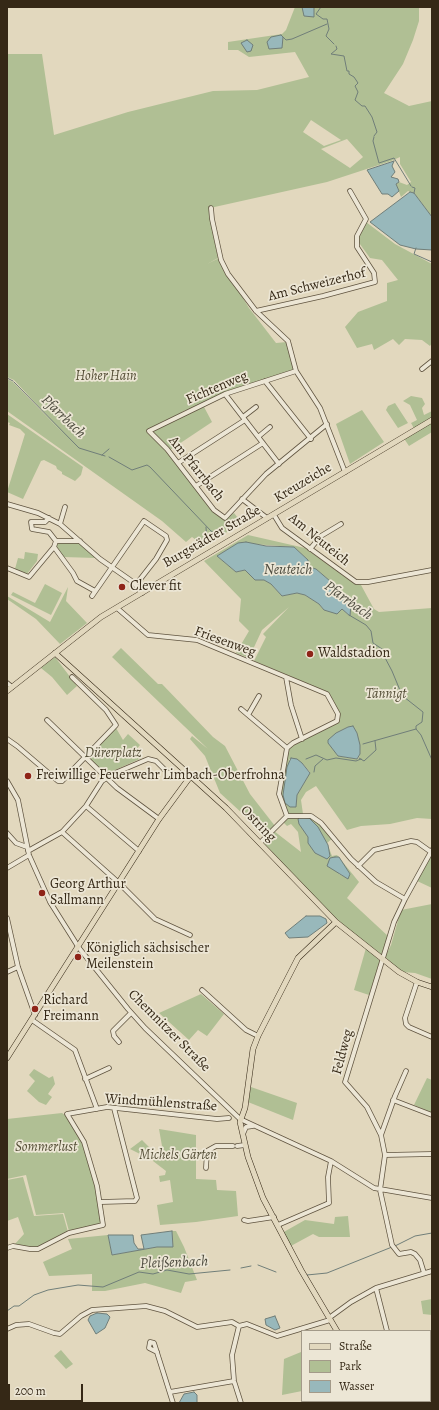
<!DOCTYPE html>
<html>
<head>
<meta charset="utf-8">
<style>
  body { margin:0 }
  #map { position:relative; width:439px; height:1410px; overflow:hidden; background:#e2d8be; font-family:Alegreya,serif }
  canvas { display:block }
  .frame { position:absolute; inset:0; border:8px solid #352816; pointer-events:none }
  .legend { position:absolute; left:301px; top:1330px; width:130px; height:72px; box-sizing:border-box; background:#ece6d5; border:1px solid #a39a89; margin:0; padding:5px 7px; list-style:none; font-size:12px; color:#352816 }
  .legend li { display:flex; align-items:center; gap:8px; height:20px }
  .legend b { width:20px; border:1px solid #a39a89 }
  .scale { position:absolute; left:8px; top:1384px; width:75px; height:18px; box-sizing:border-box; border:2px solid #352816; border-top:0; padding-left:5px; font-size:12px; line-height:14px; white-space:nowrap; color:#352816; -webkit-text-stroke:3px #ece6d5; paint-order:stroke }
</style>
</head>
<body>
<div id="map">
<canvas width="439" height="1410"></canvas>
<div class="frame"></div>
<ul class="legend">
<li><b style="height:5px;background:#e2d8be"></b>Straße</li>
<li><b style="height:11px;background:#b0bf94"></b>Park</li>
<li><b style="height:11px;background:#98b8bb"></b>Wasser</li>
</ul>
<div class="scale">200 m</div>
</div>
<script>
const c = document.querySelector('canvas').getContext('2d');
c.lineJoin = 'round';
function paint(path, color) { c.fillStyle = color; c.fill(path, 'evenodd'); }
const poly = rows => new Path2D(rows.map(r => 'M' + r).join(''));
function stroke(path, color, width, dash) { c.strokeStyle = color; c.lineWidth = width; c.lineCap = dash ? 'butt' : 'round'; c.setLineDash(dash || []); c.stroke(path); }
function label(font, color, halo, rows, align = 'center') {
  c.font = font + ' Alegreya,serif'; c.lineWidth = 3.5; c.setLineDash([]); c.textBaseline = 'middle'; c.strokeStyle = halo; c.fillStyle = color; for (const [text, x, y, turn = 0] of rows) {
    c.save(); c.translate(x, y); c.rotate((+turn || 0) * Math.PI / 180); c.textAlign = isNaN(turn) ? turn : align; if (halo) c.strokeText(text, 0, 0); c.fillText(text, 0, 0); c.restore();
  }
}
const green = poly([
  [295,7,419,7,419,21,413,40,403,64,384,93,409,106,432,101,432,217,414,193,408,191,401,197,396,184,399,182,407,185,411,182,400,164,400,157,391,161,327,182,210,208,209,212,218,258,207,264,219,258,249,308,276,343,287,342,296,371,265,381,184,411,149,431,214,510,227,518,234,513,242,523,204,546,192,537,186,542,162,521,7,411,7,379,13,382,64,434,14,380,7,377,7,54,42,54,54,135,128,112,213,91,257,90,309,77,295,52,249,57,238,50,228,50,228,42,282,34,286,30],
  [311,120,341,140,324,146,303,132],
  [347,139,363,157,350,168,321,149],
  [366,222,395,244,432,264,432,343,430,346,422,340,405,339,399,345,393,339,374,350,372,344,357,348,345,327,358,312,387,301,387,283,398,280,382,260,370,258,357,240],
  [411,396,422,398,425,404,422,408,424,415,432,411,432,432,409,446,403,437,415,430,411,423,417,420,410,405,403,401],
  [395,403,408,423,398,428,386,410,388,406],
  [203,405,212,422,170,450,150,431],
  [362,410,384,442,350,464,336,424],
  [7,414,83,467,81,475,75,481,62,474,62,472,57,469,56,466,44,460,41,461,23,499,7,492,25,434,20,429,9,425,10,423,7,422],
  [248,535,305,548,352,582,361,585,374,609,379,612,432,608,432,819,417,818,390,824,361,826,347,830,316,786,306,792,301,800,303,814,311,816,333,838,327,843,332,856,337,855,359,882,347,898,389,937,382,955,347,928,324,907,263,842,274,831,301,852,298,832,291,824,287,826,283,822,287,816,279,794,287,748,293,743,337,721,338,714,325,691,254,661,266,637,263,634,289,607,262,630,249,658,236,653,249,631,239,621,241,599,204,561],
  [239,543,294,547,308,560,309,567,316,569,337,587,336,591,340,598,351,608,350,616,342,609,333,612,324,610,319,604,305,595,297,593,282,596,271,584,264,580,255,580,245,570,236,572,217,556],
  [348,727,357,733,360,750,359,758,357,759,338,756,336,753,336,733],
  [289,759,302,763,310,772,297,795,295,807],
  [303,827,328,845,330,856,308,843,308,837],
  [339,858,350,874,347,878,339,874],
  [58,543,79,543,96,558,63,557,56,547],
  [25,552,38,554,37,561,27,574,15,569,18,558,24,559],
  [45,584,62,593,51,615,11,595,13,592,35,603],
  [68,587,66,601,87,623,60,644,36,619,7,599,7,596,50,622],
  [121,648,158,684,162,684,213,737,225,746,250,794,275,826,266,835,220,793,205,756,190,739,192,736,208,749,112,657],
  [55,657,77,686,67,695,52,677,41,668],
  [116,728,123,740,128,734,140,745,135,751,142,758,106,774,87,757],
  [432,850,432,888,415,880],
  [432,904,432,979,415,973,402,972,385,957,391,945,401,910],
  [366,948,380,961,369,995,354,990],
  [201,994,224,1014,207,1036,198,1030,189,1040,159,1013],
  [34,1069,49,1078,53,1076,55,1084,48,1094,52,1097,46,1105,39,1102,27,1091,35,1081,29,1075],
  [427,1078,432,1080,432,1113,414,1105],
  [251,1087,297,1103,293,1120,248,1102],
  [62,1113,69,1118,82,1143,96,1187,102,1222,101,1224,69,1231,64,1213,36,1215,26,1175,7,1179,7,1119],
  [159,1129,196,1135,196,1179,216,1180,217,1190,236,1191,238,1216,196,1222,160,1225,157,1205,173,1202,170,1180,160,1182,159,1176,165,1175,166,1171,153,1161,162,1146],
  [142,1140,151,1149,146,1157,130,1149],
  [23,1177,34,1216,63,1214,68,1232,37,1248,14,1245,24,1234,18,1217,7,1221,7,1180],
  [348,1216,350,1237,319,1237,313,1234,289,1247,282,1233,305,1220,334,1224,335,1217],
  [172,1231,176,1231,184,1247,197,1280,185,1282,181,1293,145,1283,105,1291,92,1291,92,1274,49,1276,43,1262,72,1249,68,1239,108,1235,112,1255,157,1247,173,1247],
  [432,1299,432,1315,423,1314,421,1301],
  [61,1350,73,1364,66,1369,54,1356],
  [301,1352,302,1391,282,1395,284,1359]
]);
const water = poly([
  [302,7,314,7,314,17,304,16,302,7],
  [281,35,283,37,282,48,269,49,267,42,271,37,281,35],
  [247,40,253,45,251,51,247,52,241,43,247,40],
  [394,161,392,166,395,172,391,177,398,179,399,182,396,184,399,191,392,197,388,194,382,194,367,170,394,161],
  [410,192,414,193,432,217,432,250,416,249,400,245,370,222,410,192],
  [246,542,266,546,294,547,308,560,309,567,316,569,337,587,336,591,340,598,344,598,351,604,350,616,342,609,337,614,324,610,319,604,305,595,297,593,282,596,271,584,264,580,255,580,245,570,236,572,217,556,238,543,246,542],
  [353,726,357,733,360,745,360,754,357,759,338,756,328,743,328,740,336,733,348,727,353,726],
  [291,758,297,759,302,763,310,773,297,795,296,807,290,807,285,803,283,795,287,767,291,758],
  [300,817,309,818,318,827,328,845,330,856,327,859,315,853,308,843,308,837,299,824,298,819,300,817],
  [335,857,339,857,350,874,348,879,327,866,330,858,335,857],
  [306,916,320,916,326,919,327,923,308,937,289,938,285,933,306,916],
  [172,1231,173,1247,157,1247,112,1255,108,1235,133,1235,134,1243,138,1249,144,1249,141,1235,172,1231],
  [97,1313,107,1314,110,1317,105,1328,96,1334,88,1320,90,1316,97,1313],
  [275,1316,280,1328,275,1330,266,1325,265,1319,275,1316],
  [194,1392,197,1395,197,1403,179,1403,184,1394,194,1392]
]);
const stream = poly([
  [321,7,316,14,323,19,327,19,329,29,326,36,334,44],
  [283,37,286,40,292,39,327,24],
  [336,46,337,49,331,54,344,56,347,71,349,71,349,74,354,77,358,83,355,86,358,92,355,100,362,106,365,106,372,117,377,132,374,136],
  [374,137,373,141,379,163,394,158,411,186],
  [412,187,415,188,414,193],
  [416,248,414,254,432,262],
  [7,378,13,381],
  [14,382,79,448,105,456],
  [102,455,109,449],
  [109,457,132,470,147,465,150,467,211,531,216,534],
  [206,527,207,544],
  [349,615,366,625,371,631,373,643,385,651,383,654,392,671,402,695],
  [404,697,423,712,422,722,416,726,416,729,421,735,432,760],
  [363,744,416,729],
  [359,758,364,761,376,750,375,741],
  [306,759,316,755,327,760,336,758,356,761,361,759],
  [314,772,315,766,323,759],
  [395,1246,415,1236,432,1233],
  [258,1265,276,1272],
  [241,1268,251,1266],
  [307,1275,327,1273,392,1247],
  [7,1311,14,1306,19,1306,34,1295,48,1290,78,1285,103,1287,139,1272,153,1274,167,1270,189,1274,230,1270]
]);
const minor = poly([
  [211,208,212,219,221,260,228,274,256,311,288,341,296,371,320,408,345,472],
  [256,311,323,296,375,282,374,273,357,247,357,236,366,219,350,191],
  [422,369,432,361],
  [296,371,225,394,149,431,167,449,214,510,225,518,266,474,327,424],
  [265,381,311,439],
  [225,394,279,464],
  [243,417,256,407],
  [258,437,270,427],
  [178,463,245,420],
  [196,486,263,443],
  [242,499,267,518],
  [7,504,38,513,60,524,100,559,133,582,142,593],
  [274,515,282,528,356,582,368,582,432,570],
  [60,524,65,507],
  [56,541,80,541],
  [54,547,73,573,77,581,95,591],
  [310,549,321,536,341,524],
  [7,568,29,577,54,547,56,541,49,532,32,529,31,522,45,522,49,518],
  [92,596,144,521,166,536,167,540,156,559,138,582],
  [117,608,148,635,197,640,327,694,338,714,337,721,293,743,287,748,279,794,287,816],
  [286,677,291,705,302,739],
  [7,683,12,687],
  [259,696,248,715,287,748],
  [241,709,248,715],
  [47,720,117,788,159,819],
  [7,739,17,746,58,781,62,781,116,725,106,710,72,677],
  [7,781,18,800,29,855,50,902,79,948,128,1009,145,1028,240,1119,331,1161,374,1188,432,1198],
  [86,806,139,851],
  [62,832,119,883,155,919,190,935],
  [7,833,16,843,27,847],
  [260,843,287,816,311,816,321,823,351,859,376,882,405,899,432,850],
  [28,851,62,832,86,806,102,781,115,773,148,759,156,761,170,775,174,775],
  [358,866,374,850,411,841,417,842,431,852],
  [7,868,29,855],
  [405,899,394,922,345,1082,367,1107,381,1135,385,1155,380,1190,392,1245,399,1254,411,1252,415,1254,420,1260,424,1273],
  [7,918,18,967,35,1015],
  [7,972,18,967],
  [417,982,405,1018,406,1024,409,1027,432,1037],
  [202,990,246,1030,258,1036],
  [32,1020,75,1050,97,1109],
  [119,1042,114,1036,113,1031,131,1013],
  [85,1079,109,1068],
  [393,1100,432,1115],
  [243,1134,246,1127,253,1126],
  [381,1135,395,1096,406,1071],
  [237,1146,245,1145],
  [385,1155,432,1154],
  [206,1168,207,1151,216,1146,233,1146],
  [101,1202,135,1201,137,1198,114,1108],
  [244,1220,248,1221,274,1217],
  [278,1225,329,1203,328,1177,331,1161],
  [7,1248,13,1246,30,1249,38,1249,69,1233,103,1225,97,1186,84,1142,67,1114,107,1107,217,1119,229,1118],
  [376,1288,387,1331],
  [329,1318,351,1302,376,1288,432,1271],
  [239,1326,247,1324,277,1336,330,1320],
  [239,1326,232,1355,234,1381,241,1403],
  [7,1329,16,1325,29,1324,54,1333,60,1334,81,1316,92,1310,146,1306,165,1311,197,1327,232,1322,239,1326],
  [157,1352,149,1348,150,1342,154,1343,161,1365,173,1403],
  [430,1365,431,1345],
  [170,1392,234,1381],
  [406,1401,406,1402,419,1401]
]);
const major = poly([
  [55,653,226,808,336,922,399,972,417,982,432,987],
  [7,691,101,617,432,420],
  [336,922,298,958,258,1036,253,1049,245,1108,240,1122,248,1157,263,1198,301,1270,337,1331],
  [7,1058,159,819,190,777],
  [383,1401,385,1403]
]);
const markers = [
  [122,587,4,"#8f2418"],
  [310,654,4,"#8f2418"],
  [28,776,4,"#8f2418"],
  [42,893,4,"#8f2418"],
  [78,957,4,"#8f2418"],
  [35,1009,4,"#8f2418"]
];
const streetNames = [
  ["Am Schweizerhof",317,285,-14],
  ["Fichtenweg",217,388,-23],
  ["Am Pfarrbach",196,469,51],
  ["Kreuzeiche",303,483,-31],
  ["Burgstädter Straße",212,537,-30],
  ["Am Neuteich",319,540,39],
  ["Friesenweg",225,642,20],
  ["Ostring",258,824,46],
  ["Chemnitzer Straße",169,1031,45],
  ["Feldweg",343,1052,-75],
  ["Windmühlenstraße",161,1103,4]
];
const parkNames = [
  ["Hoher Hain",106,377],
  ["Tännigt",386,695],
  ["Dürerplatz",113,754],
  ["Sommerlust",46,1148],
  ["Michels Gärten",178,1156]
];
const poiNames = [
  ["Clever fit",130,587],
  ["Waldstadion",318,654],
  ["Freiwillige Feuerwehr Limbach-Oberfrohna",36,776],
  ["Georg Arthur",50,885],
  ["Sallmann",50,901],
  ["Königlich sächsischer",86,949],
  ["Meilenstein",86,965],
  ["Richard",43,1001],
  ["Freimann",43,1017]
];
const waterNames = [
  ["Pfarrbach",63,417,44],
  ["Neuteich",288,570],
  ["Pfarrbach",348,601,36],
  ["Pleißenbach",174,1263,-2]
];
paint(green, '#b0bf94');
paint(water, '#98b8bb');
stroke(water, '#707e79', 1);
stroke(stream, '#707e79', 1);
stroke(minor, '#605440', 5.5);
stroke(major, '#352816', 6);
stroke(minor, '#ece6d5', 4);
stroke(major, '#e2d8be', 5);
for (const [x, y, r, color] of markers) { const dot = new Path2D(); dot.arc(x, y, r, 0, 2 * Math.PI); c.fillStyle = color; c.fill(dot); stroke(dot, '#ece6d5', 1.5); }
label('14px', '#352816', '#ece6d5', streetNames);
label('italic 14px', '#544e36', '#ece6d5', parkNames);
label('14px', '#352816', '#ece6d5', poiNames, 'left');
label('italic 15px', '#4e4c3f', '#ece6d5', waterNames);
</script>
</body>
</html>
